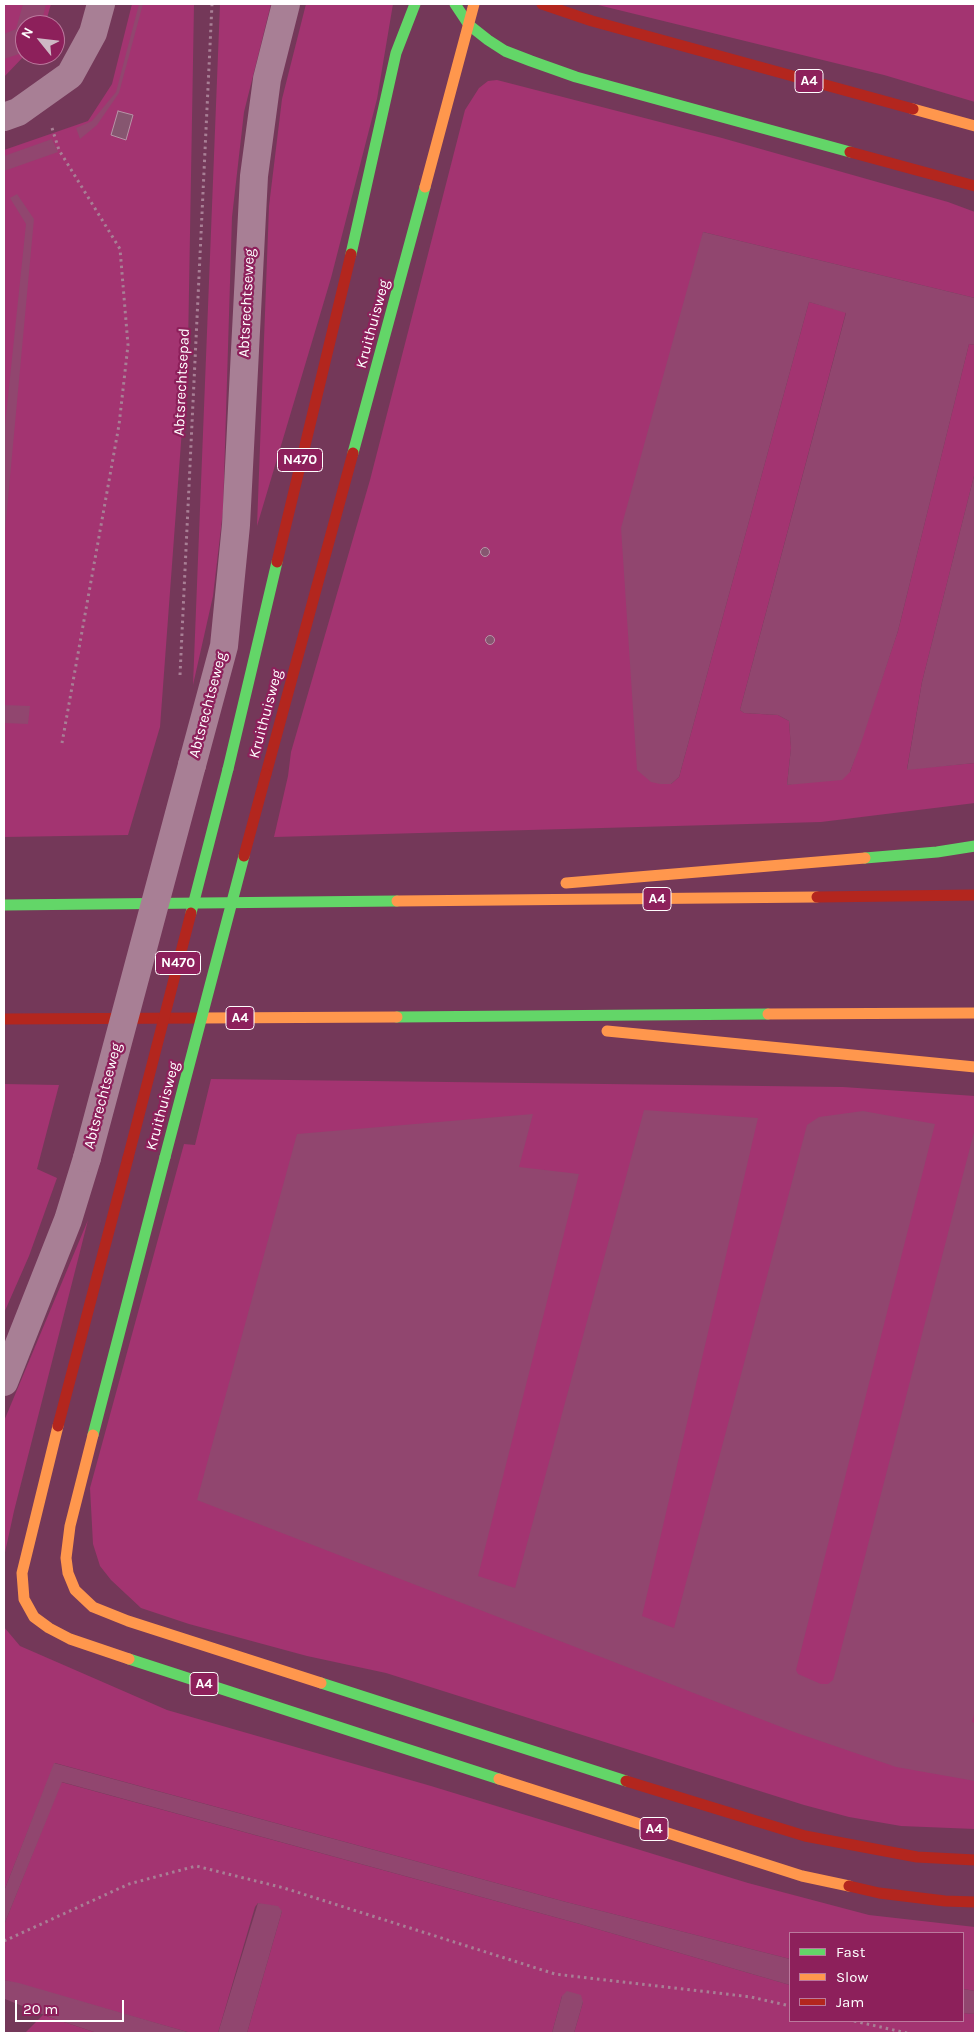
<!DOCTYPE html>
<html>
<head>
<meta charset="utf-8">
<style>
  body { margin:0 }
  #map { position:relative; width:979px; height:2037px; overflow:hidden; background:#743859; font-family:Karla,sans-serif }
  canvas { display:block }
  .frame { position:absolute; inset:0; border:5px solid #fff; pointer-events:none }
  .legend { position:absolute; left:789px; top:1932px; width:175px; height:90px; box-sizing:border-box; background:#8d205b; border:1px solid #bb799d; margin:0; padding:6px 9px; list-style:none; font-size:15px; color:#fff }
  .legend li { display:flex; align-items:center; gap:10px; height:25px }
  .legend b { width:25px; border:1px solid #bb799d }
  .north { position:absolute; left:15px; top:15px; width:50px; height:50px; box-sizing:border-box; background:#8d205b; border:1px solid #bb799d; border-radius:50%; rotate:299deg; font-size:14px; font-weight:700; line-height:20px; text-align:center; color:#fff }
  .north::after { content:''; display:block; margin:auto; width:18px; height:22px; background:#ceb9c5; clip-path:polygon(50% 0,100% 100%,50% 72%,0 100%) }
  .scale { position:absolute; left:15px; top:2000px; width:109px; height:22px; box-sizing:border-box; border:2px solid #fff; border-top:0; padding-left:6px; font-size:15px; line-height:18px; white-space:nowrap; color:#fff; -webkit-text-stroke:4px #8d205b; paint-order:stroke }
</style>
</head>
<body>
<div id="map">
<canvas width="979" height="2037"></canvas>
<div class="frame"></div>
<ul class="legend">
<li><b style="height:6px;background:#63d668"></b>Fast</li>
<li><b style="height:6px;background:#ff974d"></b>Slow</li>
<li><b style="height:6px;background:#b3261e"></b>Jam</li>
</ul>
<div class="north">N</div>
<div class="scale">20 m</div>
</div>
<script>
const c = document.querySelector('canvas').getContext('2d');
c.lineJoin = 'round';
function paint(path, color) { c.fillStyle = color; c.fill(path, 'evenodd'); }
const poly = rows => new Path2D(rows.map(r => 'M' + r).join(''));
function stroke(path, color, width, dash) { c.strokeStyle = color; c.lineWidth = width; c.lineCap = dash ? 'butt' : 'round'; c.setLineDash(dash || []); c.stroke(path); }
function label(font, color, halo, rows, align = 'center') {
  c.font = font + ' Karla,sans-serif'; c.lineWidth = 4.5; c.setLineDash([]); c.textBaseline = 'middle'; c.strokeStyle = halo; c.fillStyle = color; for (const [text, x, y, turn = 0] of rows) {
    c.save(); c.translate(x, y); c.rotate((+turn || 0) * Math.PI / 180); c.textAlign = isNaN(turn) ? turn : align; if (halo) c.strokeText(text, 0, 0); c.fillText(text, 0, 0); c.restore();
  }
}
const green = poly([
  [4,4,51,4,45,25,25,25,25,55,4,77],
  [132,4,194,4,188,348,160,727,128,835,4,837,4,150,88,121,112,84],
  [220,4,271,4,244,112,232,217,223,511,213,596,193,685],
  [306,4,393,4,377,99,331,278,257,526,269,206,282,99],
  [594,4,975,4,975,102,884,75],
  [497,80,722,138,948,202,975,212,975,298,703,232,671,784,679,777,809,302,846,312,740,710,744,713,778,715,789,721,791,748,787,785,850,772,898,631,969,344,975,345,975,472,922,682,907,769,975,763,975,803,821,822,274,837,288,776,291,752,370,480,465,110,479,88,488,81],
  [211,1079,843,1087,975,1096,975,1829,901,1826,849,1817,804,1805,386,1673,307,1656,189,1624,141,1608,111,1580,100,1566,93,1544,90,1488,184,1144,195,1145],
  [4,1084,59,1085,37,1169,57,1178,29,1256,4,1313],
  [88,1220,14,1511,4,1557,4,1421],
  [4,1627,20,1646,167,1710,431,1786,748,1883,869,1915,975,1927,975,1991,963,1989,963,1933,790,1933,790,1959,566,1902,55,1763,4,1891],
  [61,1782,580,1924,790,1985,790,2021,963,2021,963,2013,975,2014,975,2033,574,2033,583,2002,562,1996,552,2033,247,2033,282,1911,258,1903,255,1907,218,2033,191,2033,4,1980,4,1925],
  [43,2015,97,2033,25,2033]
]);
const water = poly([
  [23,4,46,4,41,25,25,25,25,52,4,59,4,34,16,29],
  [139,4,143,4,119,93,97,125,80,139,76,128,92,121,116,92],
  [52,139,58,152,4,171,4,156],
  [17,194,34,219,4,542,4,435,26,224,10,198],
  [703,232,975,298,975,345,969,344,898,631,861,743,850,772,842,780,787,785,791,748,789,721,778,715,744,713,740,710,846,313,809,302,679,777,671,784,660,784,651,782,637,770,621,528],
  [975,472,975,763,907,770,922,682],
  [4,705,30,706,28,724,4,723],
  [644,1110,758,1118,642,1616,674,1628,807,1125,819,1117,863,1111,935,1124,796,1670,798,1674,821,1684,828,1684,833,1680,835,1673,975,1128,975,1711,972,1722,975,1723,975,1781,896,1767,794,1732,197,1500,297,1134,533,1114,519,1167,579,1174,478,1576,515,1588],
  [54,1763,566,1902,790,1959,790,1985,580,1924,62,1782,4,1925,4,1891],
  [258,1903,278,1906,282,1911,247,2033,218,2033],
  [4,1980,19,1983,191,2033,97,2033,52,2018,5,1999],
  [963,1989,975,1991,975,2014,963,2013],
  [567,1991,581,1995,583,2002,574,2033,552,2033,562,1996]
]);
const building = poly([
  [118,111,133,115,126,140,111,135,118,111],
  '480.5 552a4.5 4.5 0 1 1 9 0a4.5 4.5 0 1 1-9 0Z',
  '485.5 640a4.5 4.5 0 1 1 9 0a4.5 4.5 0 1 1-9 0Z'
]);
const path = poly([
  [52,128,59,150,120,249,128,345,119,425,62,743],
  [180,675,212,4],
  [4,1941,129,1884,196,1866,284,1888,555,1974,751,1997,790,2006],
  [854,2021,907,2033]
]);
const street = poly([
  [4,117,18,112,70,75,93,33,101,4],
  [192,765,224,646,236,525,254,176,267,79,286,4],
  [4,1382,68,1220,87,1158]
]);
const fast = poly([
  [455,4,469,25,488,40,505,51,531,61,576,77,850,152],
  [351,254,396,53,415,4],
  [353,453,425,187],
  [228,769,277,562],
  [865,858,937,852,975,846],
  [4,905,397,901],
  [397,1017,768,1014],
  [93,1435,165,1157],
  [129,1659,499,1779],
  [321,1683,626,1781]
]);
const slow = poly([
  [913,109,975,126],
  [425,187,474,4],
  [566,883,865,858],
  [397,901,817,897],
  [768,1014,975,1013],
  [201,1018,397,1017],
  [607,1031,975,1067],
  [58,1426,22,1573,24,1599,34,1617,49,1628,70,1639,129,1659],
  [93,1435,70,1526,66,1558,68,1573,75,1590,93,1607,128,1621,321,1683],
  [499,1779,802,1876,849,1886]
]);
const jam = poly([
  [542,4,592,21,913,109],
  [850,152,975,186],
  [277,562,351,254],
  [266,774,353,453],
  [817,897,975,895],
  [4,1019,201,1018],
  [58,1426,128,1158],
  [626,1781,805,1836,917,1857,975,1860],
  [849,1886,879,1893,945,1901,975,1902]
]);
const streetBridge = poly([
  [87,1158,192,765]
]);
const fastBridge = poly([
  [191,913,228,769],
  [165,1157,244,856]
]);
const jamBridge = poly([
  [244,856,266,774],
  [128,1158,191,913]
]);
const shields = [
  [809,81,28],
  [300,460,45],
  [657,899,28],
  [178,963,45],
  [240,1018,28],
  [204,1684,28],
  [654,1829,28]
];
const shieldNames = [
  ["A4",809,81],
  ["N470",300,460],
  ["A4",657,899],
  ["N470",178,963],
  ["A4",240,1018],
  ["A4",204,1684],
  ["A4",654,1829]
];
const streetNames = [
  ["Abtsrechtseweg",247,303,-87],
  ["Kruithuisweg",373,324,-75],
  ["Abtsrechtsepad",182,382,-87],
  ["Abtsrechtseweg",208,705,-75],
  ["Kruithuisweg",266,714,-75],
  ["Abtsrechtseweg",103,1096,-75],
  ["Kruithuisweg",163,1106,-75]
];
paint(green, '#a33471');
paint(water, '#91466f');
paint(building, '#865670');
stroke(building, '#b794a7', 1);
stroke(path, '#a87f95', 3, [2.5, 4]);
stroke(street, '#a87f95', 28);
stroke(fast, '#63d668', 11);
stroke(slow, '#ff974d', 11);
stroke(jam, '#b3261e', 11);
stroke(streetBridge, '#a87f95', 28);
stroke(fastBridge, '#63d668', 11);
stroke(jamBridge, '#b3261e', 11);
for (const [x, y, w] of shields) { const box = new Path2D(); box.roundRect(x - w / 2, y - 11.5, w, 23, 4); c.fillStyle = '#8d205b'; c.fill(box); stroke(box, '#fff', 1); }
label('bold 14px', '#fff', null, shieldNames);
label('15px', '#fff', '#8d205b', streetNames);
</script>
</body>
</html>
